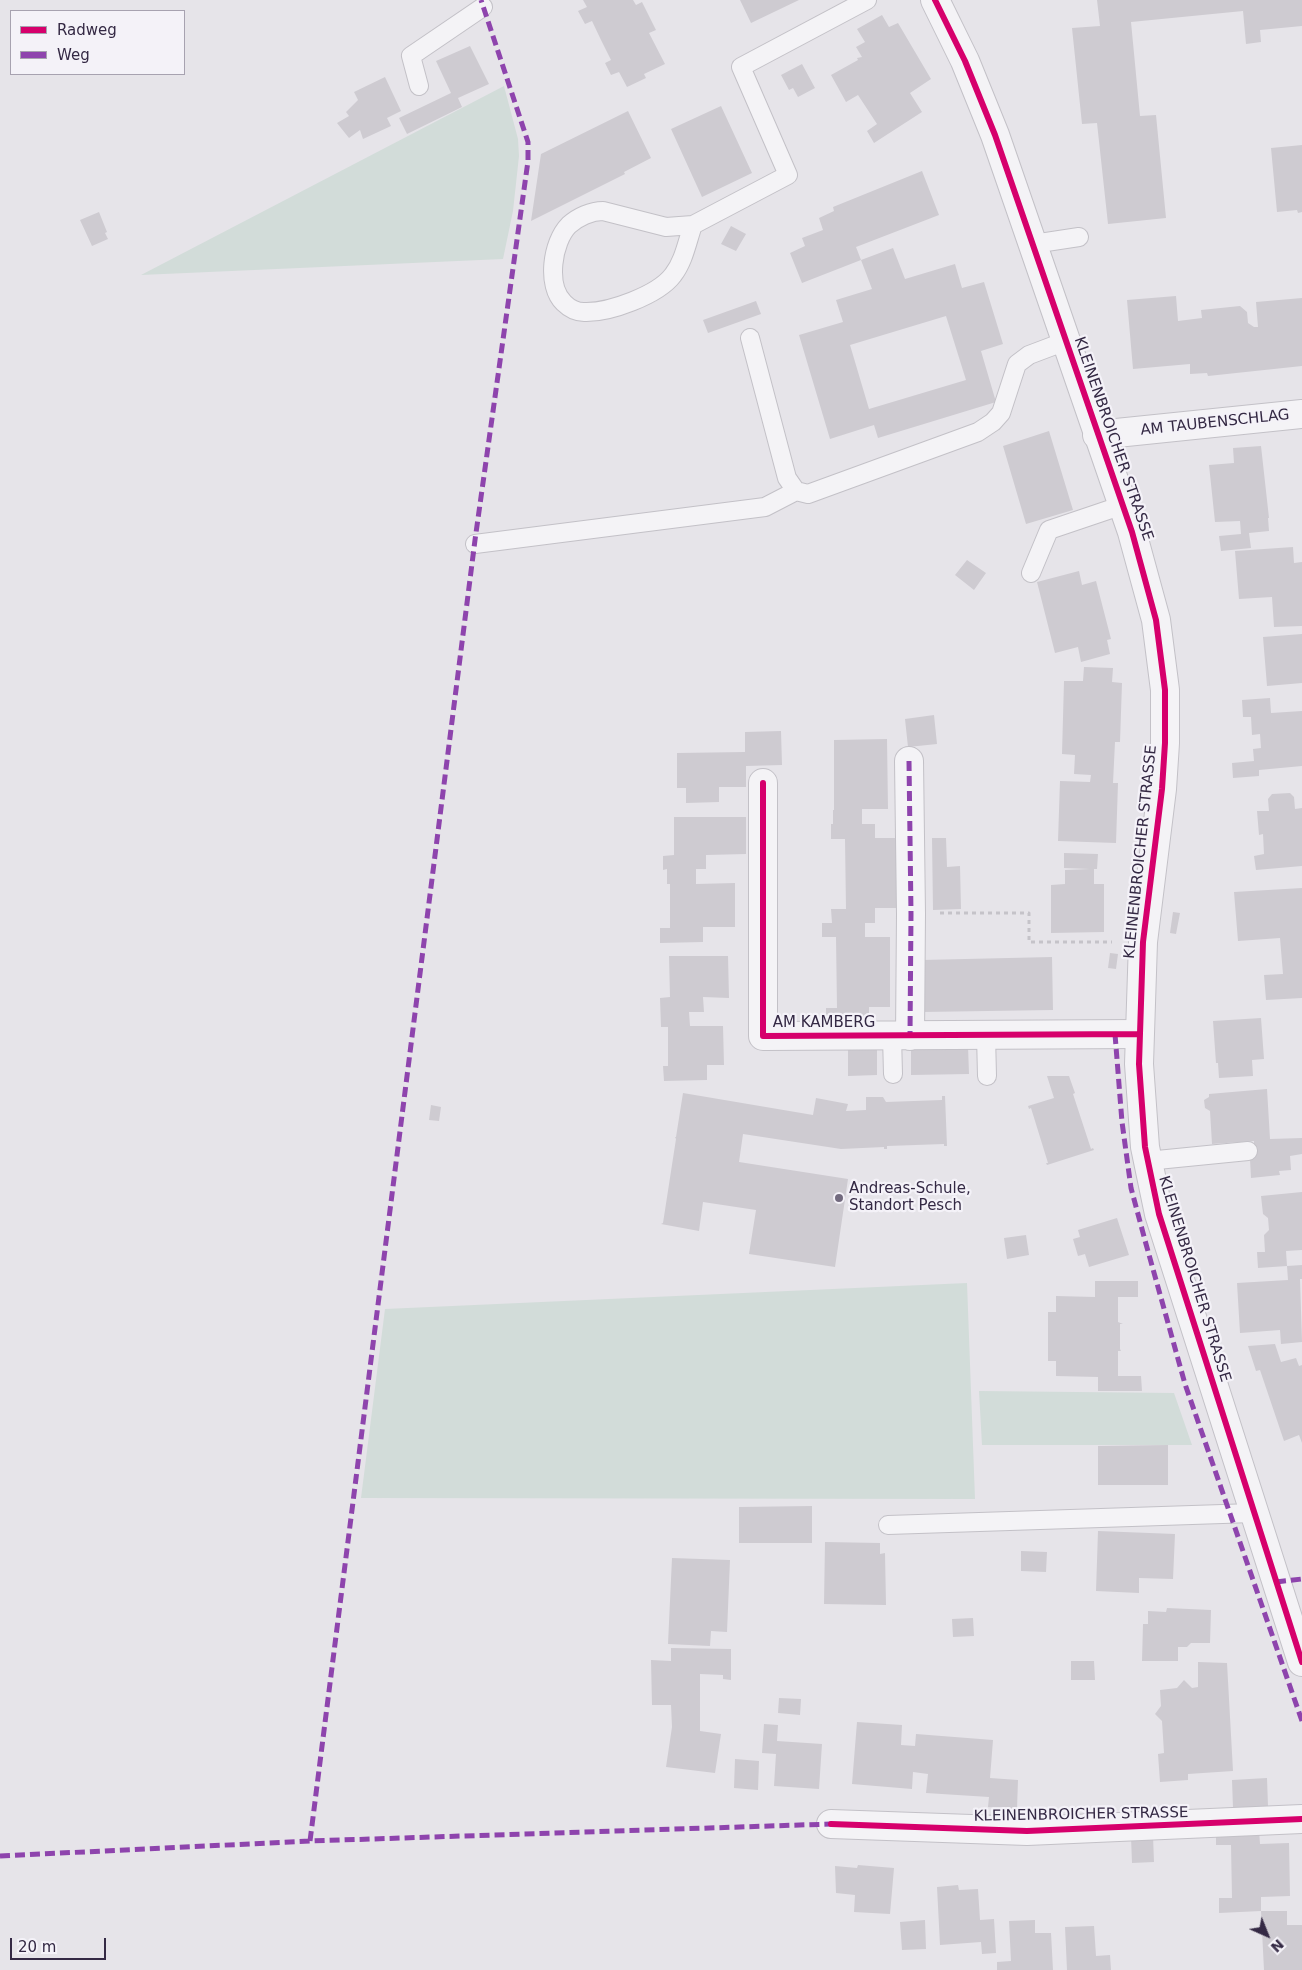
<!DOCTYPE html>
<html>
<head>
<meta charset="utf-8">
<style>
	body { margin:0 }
	#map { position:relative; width:1302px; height:1970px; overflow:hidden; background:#e6e4e9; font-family:"DejaVu Sans",sans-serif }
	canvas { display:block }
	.legend { position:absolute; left:10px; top:10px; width:175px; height:65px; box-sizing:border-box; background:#f4f2f8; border:1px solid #a7a2b0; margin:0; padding:6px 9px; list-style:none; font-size:15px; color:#342944 }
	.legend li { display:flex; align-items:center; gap:10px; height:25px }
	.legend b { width:25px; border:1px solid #a7a2b0 }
	.north { position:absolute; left:1242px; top:1910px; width:50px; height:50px; -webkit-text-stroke:4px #f4f2f8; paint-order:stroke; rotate:136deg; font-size:14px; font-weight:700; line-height:20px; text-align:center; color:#342944 }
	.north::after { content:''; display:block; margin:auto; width:18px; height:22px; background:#342944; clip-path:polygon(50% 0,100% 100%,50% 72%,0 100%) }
	.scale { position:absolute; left:10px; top:1938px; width:96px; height:22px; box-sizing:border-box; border:2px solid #342944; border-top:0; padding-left:6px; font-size:15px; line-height:18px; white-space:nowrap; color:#342944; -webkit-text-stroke:4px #f4f2f8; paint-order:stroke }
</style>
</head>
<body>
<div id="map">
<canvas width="1302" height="1970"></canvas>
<ul class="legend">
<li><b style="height:6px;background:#d6006c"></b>Radweg</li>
<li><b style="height:6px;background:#8e44ad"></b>Weg</li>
</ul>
<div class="north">N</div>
<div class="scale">20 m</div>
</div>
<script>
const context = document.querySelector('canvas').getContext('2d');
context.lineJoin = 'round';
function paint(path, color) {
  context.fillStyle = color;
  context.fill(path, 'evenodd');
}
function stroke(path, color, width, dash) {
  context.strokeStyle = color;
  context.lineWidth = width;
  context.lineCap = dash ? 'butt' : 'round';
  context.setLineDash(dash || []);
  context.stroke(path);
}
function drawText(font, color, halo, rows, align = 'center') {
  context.font = font + ' "DejaVu Sans",sans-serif';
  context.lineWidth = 4.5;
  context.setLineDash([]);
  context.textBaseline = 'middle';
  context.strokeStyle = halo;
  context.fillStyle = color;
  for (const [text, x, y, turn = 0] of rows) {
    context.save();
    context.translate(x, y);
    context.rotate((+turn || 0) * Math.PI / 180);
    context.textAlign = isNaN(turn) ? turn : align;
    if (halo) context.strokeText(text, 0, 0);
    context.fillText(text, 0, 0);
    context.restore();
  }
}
const green = new Path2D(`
	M504 86 518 139 519 156 513 211 503 259 141 275Z
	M967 1283 975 1499 361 1498 385 1309Z
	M979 1391 1174 1393 1192 1445H982Z`);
const building = new Path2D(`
	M583 0H633L636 5 642 2 656 30 649 33 665 64 644 74 646 78 627 87 619 72 611 75 605 63 611 60 601 40 592 21 585 24 578 11 587 7Z
	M740 0H799L751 23Z
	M1097 0H1302V26L1260 30 1261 42 1246 44 1243 11 1131 22 1140 116 1156 115 1166 218 1108 224 1097 123 1082 124 1072 28 1100 26Z
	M882 15 889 27 898 23 931 79 910 93 922 112 874 143 867 131 877 124 858 95 846 102 831 75 858 60 857 58 862 57 856 47 865 42 857 29Z
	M470 46 489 84 458 98 462 107 407 134 399 118 451 93 436 61Z
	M802 64 815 88 798 97 793 88 789 90 781 75Z
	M385 77 401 111 387 118 391 126 363 139 360 130 349 138 337 123 349 116 346 112 358 100 354 92Z
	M721 106 752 173 702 197 671 129Z
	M628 111 651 158 624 172 625 174 531 221 541 154Z
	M1302 145V212L1298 213 1297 210 1277 212 1271 148Z
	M922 171 939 215 856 247 861 260 802 283 790 253 805 246 802 238 823 230 819 218 834 211 833 207Z
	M99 212 107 232 105 233 108 239 92 246 80 220Z
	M731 226 746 234 736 251 721 244Z
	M893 248 905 279 955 264 962 288 984 282 1003 344 981 351 996 402 878 438 874 425 830 439 799 335 843 322 836 300 872 289 861 260ZM946 316 966 380 869 409 850 345Z
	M1176 296 1178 321 1202 318 1201 310 1240 306 1247 312 1248 323 1254 327H1258L1256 302 1302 298V366L1208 376 1207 373 1190 374V364L1133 369 1127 300Z
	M756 301 761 314 708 333 703 320Z
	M1049 431 1073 510 1026 524 1003 446Z
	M1261 446 1269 518H1268L1269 531 1249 533 1251 548 1221 551 1219 536 1241 534 1240 521 1215 522 1209 465 1234 463 1233 448Z
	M1293 547 1294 563 1302 562V626L1274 627 1272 597 1239 599 1235 551Z
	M967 560 986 573 974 590 955 575Z
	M1079 571 1082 585 1096 581 1111 639 1107 640 1110 654 1081 662 1078 647 1055 653 1037 582Z
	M1302 634V683L1267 686 1263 637Z
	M1084 667 1113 668 1112 682 1122 683 1120 742H1115L1113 783H1118L1116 843 1058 841 1060 781 1090 782 1091 775 1074 774 1075 755 1062 754 1064 681H1083Z
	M1270 698 1271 713 1302 711V766L1259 770V776L1233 778 1232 763 1254 761 1253 749 1261 748 1260 734 1252 735 1251 717H1243L1242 700Z
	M934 715 937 744 908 747 905 719Z
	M781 731 782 765 746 766V787H719V802L686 803V788H677V753L745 752V732Z
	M887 739 888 809H862V824H875V838H898L899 908H875V923H865V937H890V1007H869V1021L826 1022V1008H837L836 937H822V923H832L831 909H846L845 839H831V824H833V810H834V740Z
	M1290 793 1294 797 1295 809 1302 808V866L1256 870 1254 856 1264 854 1263 834 1259 835 1257 811H1269L1268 799 1272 794Z
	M674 817H746V854L706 855V869H696V884L735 883V927H703V942L660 943V928H670V884H667V869L663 870V856L674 855Z
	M932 838H946L947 867 960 866 961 909 933 910Z
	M1064 853 1098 854 1097 869H1094V884H1104V932L1051 933V885L1065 884V870L1090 869 1064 868Z
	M1302 888V998L1266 1000 1264 975 1283 974 1280 938 1238 941 1234 892Z
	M1173 912 1180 913 1176 934 1170 933Z
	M1110 953 1118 954 1116 969 1108 968Z
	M669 956H728L729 998 703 997 704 1012H689L690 1026H723L724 1065H707V1080L664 1081 663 1066H668V1027H661L660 998 670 997Z
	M1052 957 1053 1010 922 1012V960Z
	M1261 1018 1264 1059 1252 1060 1253 1076 1219 1078 1218 1063H1216L1213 1021Z
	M911 1046H968L969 1074 911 1075Z
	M848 1047H877V1075L848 1076Z
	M1047 1076H1069L1075 1093 1073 1094 1091 1149 1093 1148 1094 1150 1047 1165 1046 1163H1048L1031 1108 1029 1109 1028 1106 1054 1098Z
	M1267 1089 1270 1139 1302 1138V1154L1290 1156 1291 1170 1279 1171 1280 1175 1251 1178 1250 1159 1254 1158V1141L1212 1144 1210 1111 1205 1108 1204 1100 1209 1097V1094Z
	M683 1093 813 1115 816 1098 848 1104 846 1111 866 1110V1097H883L886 1102 942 1100V1096H945L947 1146H944V1144L887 1146V1149H884V1147L841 1149 743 1134 739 1162 848 1179 835 1267 749 1254 756 1210 703 1202 699 1231 661 1224 663 1223 676 1139 675 1137H676Z
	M431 1105 441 1107 439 1121 429 1120Z
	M1302 1192V1250L1286 1251 1287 1266 1302 1265V1279H1300L1302 1342 1281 1344 1280 1330 1240 1333 1237 1283 1288 1280 1287 1266 1258 1268 1257 1252H1265L1264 1235 1269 1230 1268 1218 1263 1214 1261 1196Z
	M1117 1218 1129 1255 1089 1267 1085 1254 1078 1256 1073 1239 1080 1237 1078 1230Z
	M1026 1235 1029 1255 1007 1259 1004 1238Z
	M1095 1281H1138V1297H1118V1322L1123 1324H1120V1349L1121 1351H1118V1376H1141L1142 1391H1098V1377L1056 1376V1361H1048V1312H1056V1296L1095 1297Z
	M1275 1344 1281 1362 1296 1358 1299 1366 1302 1365V1443L1299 1435 1284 1441 1260 1370 1256 1371 1248 1346Z
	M1168 1445V1485H1098V1446Z
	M812 1506V1543H739V1507Z
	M1098 1531 1175 1534 1173 1579 1139 1578V1593L1096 1591Z
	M825 1542 880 1543V1554L885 1553 886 1605 824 1604Z
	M1021 1551 1047 1552 1046 1572 1021 1571Z
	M672 1558 730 1560 727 1632 711 1631 710 1646 668 1644Z
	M1167 1608 1211 1610 1210 1643H1191L1187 1647H1178V1661H1142L1143 1624H1148V1611L1166 1612Z
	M973 1618 974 1636 953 1637 952 1619Z
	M671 1648 731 1649V1680L723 1679V1675L700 1674V1731L721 1734 715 1773 666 1767 672 1727 671 1705H652L651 1660 671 1661Z
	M1071 1661H1094L1095 1680H1071Z
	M1198 1662 1227 1663 1233 1771 1188 1774V1780L1160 1782 1158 1754 1164 1753 1162 1721 1155 1714 1161 1706 1160 1690 1177 1688 1184 1680 1192 1688 1198 1687Z
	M779 1698 801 1699 800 1715 778 1713Z
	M857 1722 902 1725 901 1745 915 1746 916 1734 993 1740 990 1778 1018 1780 1017 1809 988 1807 989 1797 926 1793 928 1774 913 1772 912 1789 852 1784Z
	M764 1724 778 1725 777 1741 822 1744 819 1789 774 1786 776 1754 762 1753Z
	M735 1759 759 1761 758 1790 734 1788Z
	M1267 1778 1268 1806 1233 1808 1232 1780Z
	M1259 1830 1260 1844 1289 1843 1290 1896 1261 1897V1911L1219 1913V1898H1232L1231 1845H1216V1831Z
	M1153 1836 1154 1862 1132 1863 1131 1837Z
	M858 1865 894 1868 890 1914 854 1912 855 1895 836 1893 835 1866 857 1868Z
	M958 1885 959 1890 978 1889 980 1920 994 1919 996 1953 982 1954 981 1942 940 1945 937 1887Z
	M1261 1911H1287V1925H1302V1970H1264Z
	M925 1920 926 1949 902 1950 900 1922Z
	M1035 1920V1933H1051L1053 1970H997V1962L1011 1961 1009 1921Z
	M1094 1926 1096 1956 1110 1955 1111 1970H1067L1065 1927Z`);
const path = new Path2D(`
	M940 913H1029V942H1112`);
const service = new Path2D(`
	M419 86 411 56 483 7
	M693 225C687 242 684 261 673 275 658 295 609 313 584 312 576 312 569 308 564 303 546 286 552 242 569 225 578 217 591 211 603 211L666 227 693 225 788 175 741 67 867 0
	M1033 244 1079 237
	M750 338 787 478 796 491 808 494 978 432 993 422 1001 413 1017 364 1029 355 1066 341
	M475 544 765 507 796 491
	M1031 573 1049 530 1123 505
	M986 1035 987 1076
	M892 1036 893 1074
	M1147 1161 1248 1151
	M888 1525 1253 1513`);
const minor = new Path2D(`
	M1097 435 1302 414
	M909 761 911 914 910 1036
	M763 783V1036L1139 1034
	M831 1824 1027 1831 1302 1819`);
const tertiary = new Path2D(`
	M935 0 965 61 995 135 1132 532 1156 620 1165 690V743L1162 789 1143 942 1139 1064 1145 1147 1159 1214 1302 1662`);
const quiet = new Path2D(`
	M909 761 911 914 910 1036
	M1115 1034 1122 1122 1131 1188 1146 1244 1185 1384 1302 1721
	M1276 1582 1302 1579
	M310 1841 475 540 528 161V142L481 0
	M0 1856 310 1841 831 1824`);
const cycleway = new Path2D(`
	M935 0 965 61 995 135 1132 532 1156 620 1165 690V743L1162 789 1143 942 1139 1064 1145 1147 1159 1214 1302 1662
	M763 783V1036L1139 1034
	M831 1824 1027 1831 1302 1819`);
const markers = [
	[839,1198,5,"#726a7e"]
];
const streetNames = [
	["AM TAUBENSCHLAG",1215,423,-6],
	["KLEINENBROICHER STRASSE",1113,439,71],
	["KLEINENBROICHER STRASSE",1141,852,-84],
	["AM KAMBERG",824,1023],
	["KLEINENBROICHER STRASSE",1194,1279,73],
	["KLEINENBROICHER STRASSE",1081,1815,-1]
];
const poiNames = [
	["Andreas-Schule,",849,1189],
	["Standort Pesch",849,1206]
];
paint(green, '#d2dcd9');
paint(building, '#cecbd1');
stroke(service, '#c3c1c7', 20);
stroke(minor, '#c3c1c7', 30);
stroke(tertiary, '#c3c1c7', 30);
stroke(path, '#c5c3c9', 3, [4, 4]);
stroke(service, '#f4f3f6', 18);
stroke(minor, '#f4f3f6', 28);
stroke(tertiary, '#f4f3f6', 28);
stroke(quiet, '#8e44ad', 5, [10, 5]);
stroke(cycleway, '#d6006c', 6);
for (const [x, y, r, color] of markers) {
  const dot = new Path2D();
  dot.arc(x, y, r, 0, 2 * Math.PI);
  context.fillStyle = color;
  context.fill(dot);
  stroke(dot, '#f4f2f8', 2);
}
drawText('15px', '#342944', '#f4f2f8', streetNames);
drawText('15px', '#342944', '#f4f2f8', poiNames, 'left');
</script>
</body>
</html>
